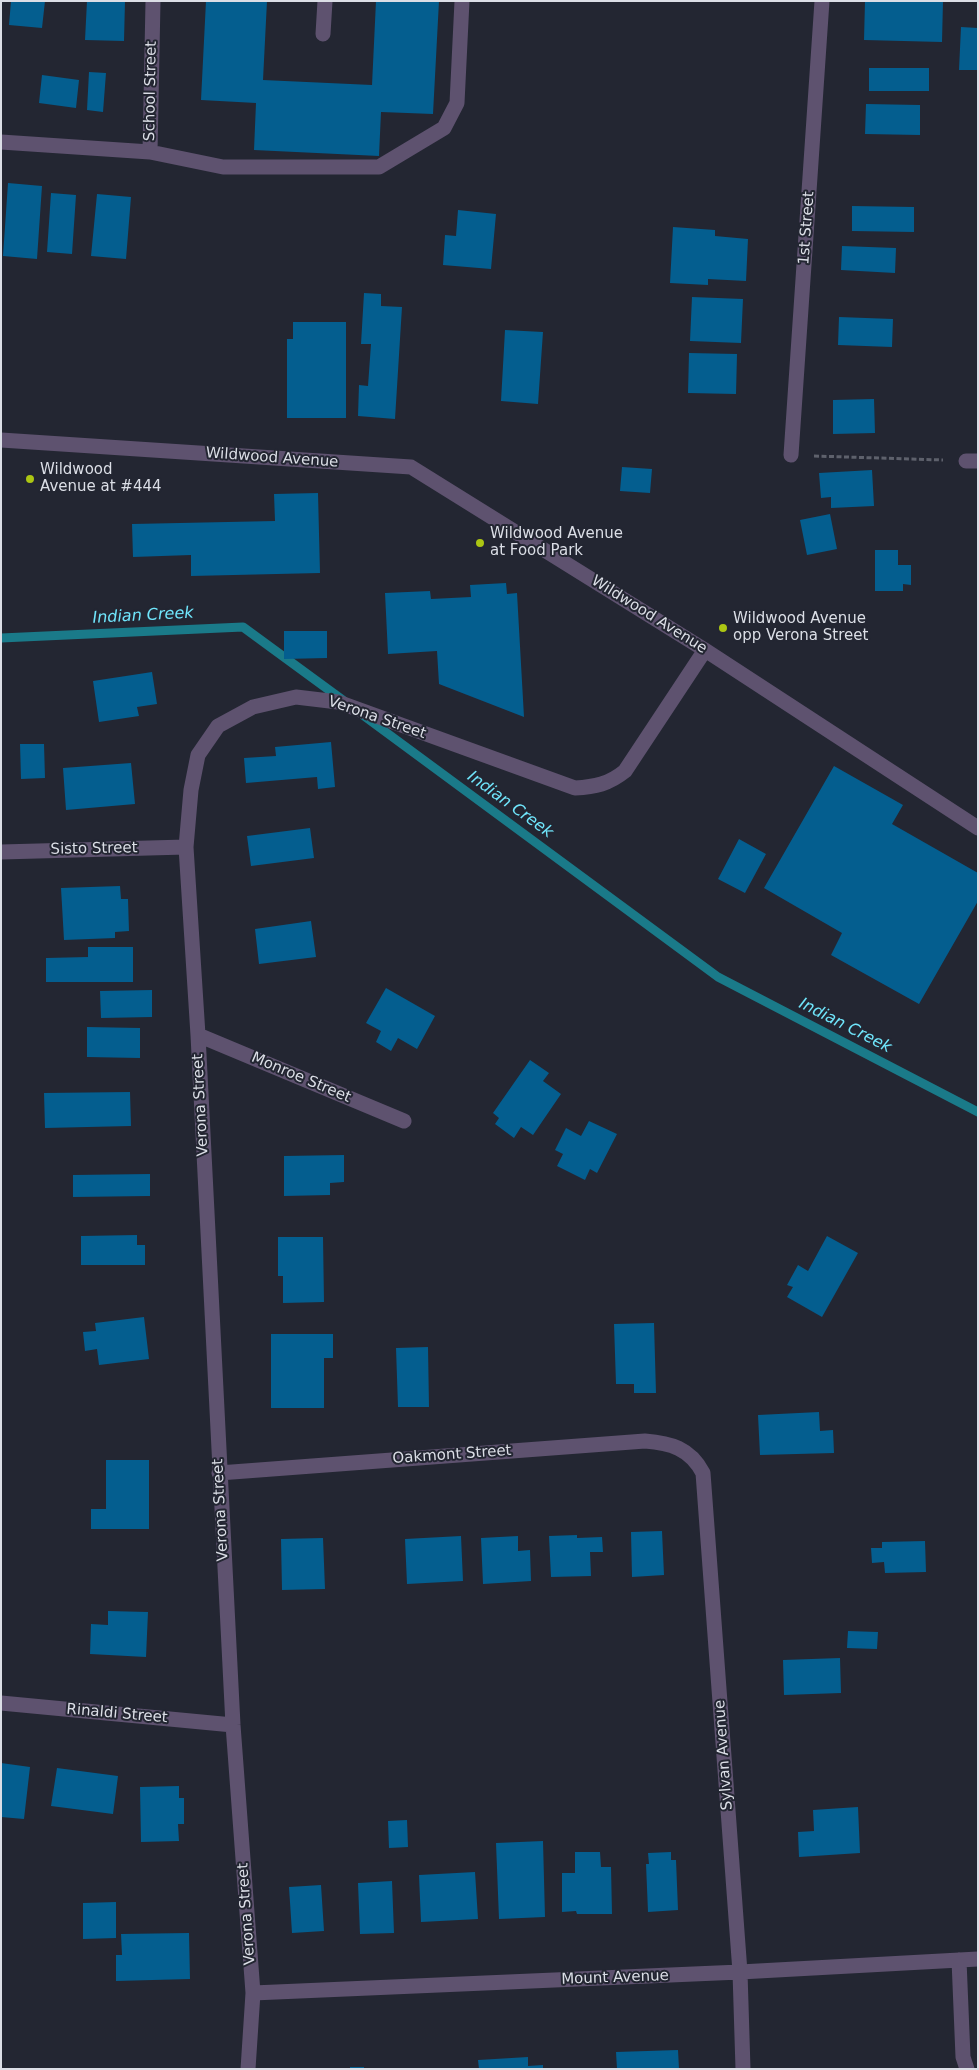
<!DOCTYPE html>
<html>
<head>
<meta charset="utf-8">
<style>
	body { margin:0 }
	#map { position:relative; width:979px; height:2070px; overflow:hidden; background:#232632; font-family:"DejaVu Sans",sans-serif }
	canvas { display:block }
	.frame { position:absolute; inset:0; border:2px solid #dbdee6; pointer-events:none }
</style>
</head>
<body>
<div id="map">
<canvas width="979" height="2070"></canvas>
<div class="frame"></div>
</div>
<script>
const context = document.querySelector('canvas').getContext('2d');
context.lineJoin = 'round';
function stroke(path, color, width, dash) {
  context.strokeStyle = color;
  context.lineWidth = width;
  context.lineCap = dash ? 'butt' : 'round';
  context.setLineDash(dash || []);
  context.stroke(path);
}
function paint(path, color) {
  context.fillStyle = color;
  context.fill(path, 'evenodd');
}
function drawText(font, color, halo, rows, align = 'center') {
  context.font = font + ' "DejaVu Sans",sans-serif';
  context.lineWidth = 4;
  context.setLineDash([]);
  context.textBaseline = 'middle';
  context.strokeStyle = halo;
  context.fillStyle = color;
  for (const [text, x, y, turn = 0] of rows) {
    context.save();
    context.translate(x, y);
    context.rotate((+turn || 0) * Math.PI / 180);
    context.textAlign = isNaN(turn) ? turn : align;
    if (halo) context.strokeText(text, 0, 0);
    context.fillText(text, 0, 0);
    context.restore();
  }
}
const stream = new Path2D(`
	M1 638 243 627 344 701
	M364 716 718 977 978 1112`);
const building = new Path2D(`
	M11 1H45L42 28 9 25Z
	M87 1H125L124 41 85 40Z
	M206 1H267L263 80 372 85 376 1H439L433 114 381 112 379 156 254 150 256 103 201 100Z
	M865 1H943L942 42 864 40Z
	M961 27 978 28V70H959Z
	M869 68H929V91H869Z
	M89 72 106 73 103 112 87 110Z
	M42 75 79 80 76 108 39 103Z
	M866 104 920 105V135L865 134Z
	M8 183 42 186 37 259 3 256Z
	M51 193 76 195 72 254 47 252Z
	M97 194 131 197 126 259 91 256Z
	M852 206 914 207V232L852 231Z
	M458 210 496 214 491 269 443 265 445 235 456 236Z
	M673 227 715 230V236L748 239 746 281 708 279V285L670 283Z
	M842 246 896 248 895 273 841 270Z
	M364 293 381 294V306L402 307 395 419 358 416 359 385 368 386 371 344H361Z
	M692 297 743 299 741 343 690 341Z
	M839 317 893 319 892 347 838 345Z
	M293 322H346V418H287V339H293Z
	M505 330 543 332 538 404 501 401Z
	M689 353 737 354 736 394 688 393Z
	M874 399 875 433 833 434V400Z
	M622 467 652 469 650 493 620 491Z
	M872 470 874 506 831 508V497L821 498 819 473Z
	M318 493 320 573 191 576V555L133 557 132 524 275 521 274 494Z
	M830 514 837 549 807 555 800 520Z
	M875 550H898V565H911V585L903 584V591H875Z
	M506 583 507 594 517 593 524 717 439 684 437 651 388 654 385 593 430 591 431 599 471 597 470 585Z
	M284 631H327V658L284 659Z
	M152 672 157 704 137 707 139 716 99 722 93 681Z
	M331 742 335 787 318 789 317 777 246 783 244 758 276 756 275 747Z
	M20 744H44L45 778 21 779Z
	M131 763 135 804 66 810 63 768Z
	M834 766 903 805 892 824 978 873V901L919 1004 831 955 842 933 764 888Z
	M310 828 314 858 251 866 247 836Z
	M739 839 766 854 745 893 718 879Z
	M120 886 121 899H128L129 931 115 932V938L64 940 61 888Z
	M311 921 316 957 259 964 255 929Z
	M88 947H133V982H46V958L88 957Z
	M386 988 435 1016 417 1049 398 1038 391 1051 376 1042 381 1031 366 1023Z
	M152 990V1017L101 1018 100 991Z
	M87 1027 140 1028V1058L87 1057Z
	M530 1060 549 1073 543 1081 561 1094 533 1135 521 1127 514 1138 495 1124 499 1118 493 1113Z
	M130 1092 131 1126 45 1128 44 1093Z
	M589 1121 617 1134 597 1173 590 1169 585 1180 557 1166 563 1154 555 1150 566 1128 581 1136Z
	M344 1155V1182L330 1183V1195L284 1196V1156Z
	M150 1174V1196L73 1197V1175Z
	M137 1235V1245H145V1265H81V1236Z
	M827 1236 858 1253 822 1317 787 1297 793 1287 787 1285 798 1265 808 1271Z
	M278 1237H323L324 1302 283 1303V1276H278Z
	M144 1317 149 1359 99 1365 97 1349 85 1351 83 1332 96 1331 95 1323Z
	M654 1323 656 1393H634V1384H616L614 1324Z
	M271 1334H333V1358H324V1408H271Z
	M428 1347 429 1407H398L396 1348Z
	M819 1412 820 1431 833 1430 834 1453 760 1455 758 1415Z
	M106 1460H149V1529H91V1509H106Z
	M662 1531 664 1575 632 1577 631 1532Z
	M577 1535V1538L602 1537 603 1552H590L591 1576 551 1577 549 1536Z
	M461 1536 463 1581 407 1584 405 1539Z
	M518 1536V1551L530 1550 531 1581 483 1584 481 1538Z
	M323 1538 325 1589 282 1590 281 1539Z
	M925 1541 926 1572 885 1573 884 1562 872 1563 871 1548H882V1542Z
	M108 1611 148 1612 146 1657 90 1654 91 1624 108 1625Z
	M848 1631 878 1632 877 1649 847 1648Z
	M840 1658 841 1693 784 1695 783 1660Z
	M1 1763 30 1767 24 1819 1 1817Z
	M57 1768 118 1776 113 1814 51 1806Z
	M179 1786V1798H184V1824H178L179 1841 141 1842 140 1787Z
	M858 1807 860 1853 799 1857 798 1832 814 1831 813 1810Z
	M407 1820 408 1847 389 1848 388 1821Z
	M543 1841 545 1917 499 1919 496 1843Z
	M575 1852H600L601 1867H611L612 1914H577L576 1911 562 1912V1873H575Z
	M671 1852V1860H676L678 1910 648 1912 646 1864H649L648 1853Z
	M475 1872 478 1919 421 1922 419 1875Z
	M392 1881 394 1933 360 1934 358 1883Z
	M321 1885 324 1931 292 1933 289 1887Z
	M116 1902V1938L83 1939V1903Z
	M189 1933 190 1979 116 1981V1955H122L121 1934Z
	M678 2050 679 2069H617L616 2052Z
	M528 2057V2066L543 2065V2069H479L478 2060Z
	M350 2067H364V2069H350Z`);
const path = new Path2D(`
	M814 456 943 460`);
const minor = new Path2D(`
	M323 34 325 1
	M1 142 150 152 153 1
	M150 152 223 167H379L444 128 457 103 462 1
	M1 440 411 467 705 650 978 828
	M791 455 822 1
	M966 461H978
	M1 852 186 847
	M198 1035 404 1121
	M219 1473 645 1441C670 1443 690 1448 703 1473L740 1972 743 2069
	M1 1703 233 1725
	M959 1960 963 2057 967 2069
	M253 1993 740 1972 978 1959
	M248 2069 253 1993 233 1725 198 1035 186 847 191 790 198 755 218 726 253 707 296 697 338 702 575 788C595 787 609 784 625 771L705 650`);
const markers = [
	[30,479,5,"#acc613"],
	[480,543,5,"#acc613"],
	[723,628,5,"#acc613"]
];
const streetNames = [
	["School Street",151,91,-89],
	["1st Street",807,228,-86],
	["Wildwood Avenue",272,458,4],
	["Wildwood Avenue",649,615,32],
	["Verona Street",377,718,19],
	["Sisto Street",94,849,-1],
	["Monroe Street",301,1078,23],
	["Verona Street",201,1105,-93],
	["Oakmont Street",452,1455,-4],
	["Verona Street",221,1510,-93],
	["Rinaldi Street",117,1714,5],
	["Sylvan Avenue",724,1755,-94],
	["Verona Street",247,1914,-94],
	["Mount Avenue",615,1978,-2]
];
const poiNames = [
	["Wildwood",40,470],
	["Avenue at #444",40,487],
	["Wildwood Avenue",490,534],
	["at Food Park",490,551],
	["Wildwood Avenue",733,619],
	["opp Verona Street",733,636]
];
const waterNames = [
	["Indian Creek",143,616,-3],
	["Indian Creek",510,805,36],
	["Indian Creek",845,1026,27]
];
stroke(stream, '#1a7a89', 9);
paint(building, '#045e8f');
stroke(path, '#5e616c', 3, [5, 2.5]);
stroke(minor, '#5e526f', 15);
for (const [x, y, r, color] of markers) {
  const dot = new Path2D();
  dot.arc(x, y, r, 0, 2 * Math.PI);
  context.fillStyle = color;
  context.fill(dot);
  stroke(dot, '#232632', 2);
}
drawText('15px', '#dbdee6', '#232632', streetNames);
drawText('15px', '#dbdee6', '#232632', poiNames, 'left');
drawText('italic 16px', '#70e6fc', '#232632', waterNames);
</script>
</body>
</html>
